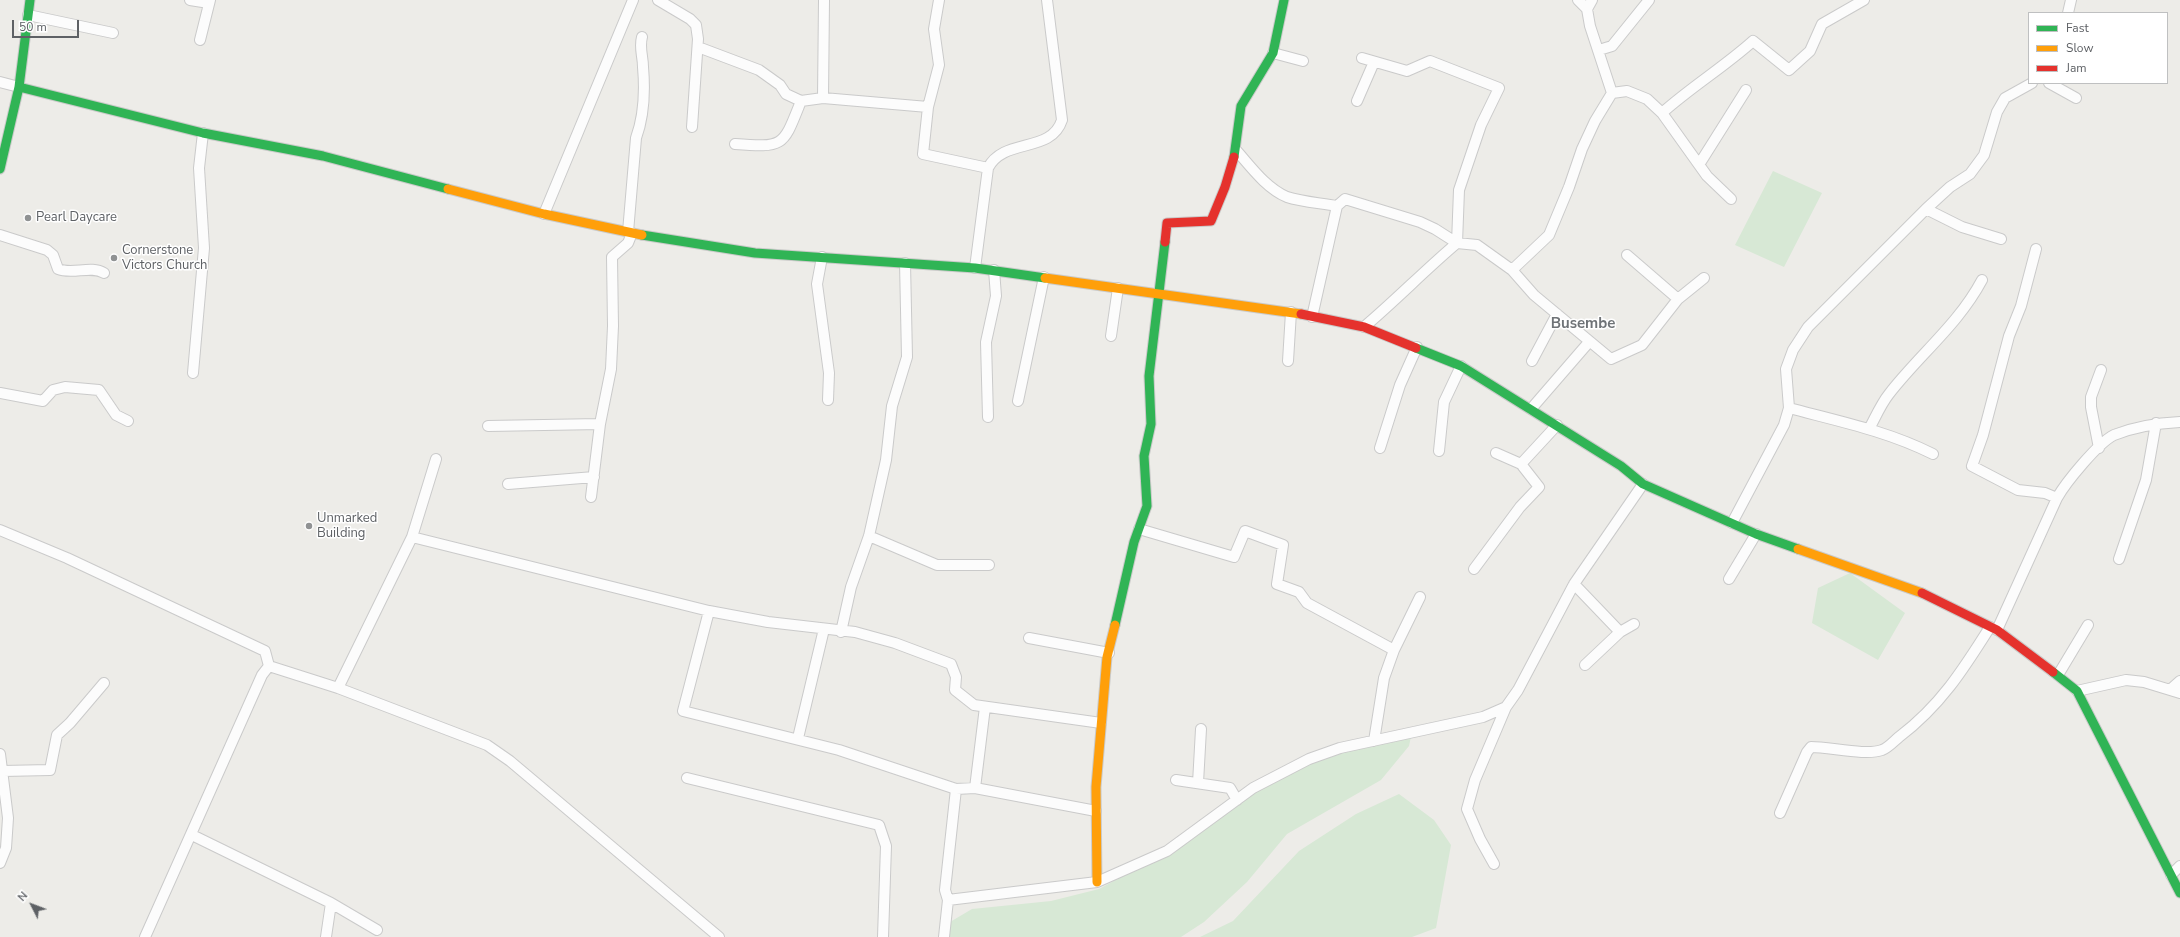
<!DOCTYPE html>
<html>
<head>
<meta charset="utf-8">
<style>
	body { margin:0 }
	#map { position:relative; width:2180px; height:937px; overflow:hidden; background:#edece8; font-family:"Nunito Sans",sans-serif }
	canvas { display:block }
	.legend { position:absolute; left:2028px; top:12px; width:140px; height:72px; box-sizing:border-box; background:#fff; border:1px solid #bfc0c1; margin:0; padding:5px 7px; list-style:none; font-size:12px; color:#5e6165 }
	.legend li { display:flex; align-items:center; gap:8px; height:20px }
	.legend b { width:20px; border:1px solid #bfc0c1 }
	.north { position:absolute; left:12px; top:885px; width:40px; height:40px; -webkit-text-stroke:3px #fff; paint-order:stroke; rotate:312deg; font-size:11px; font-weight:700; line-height:16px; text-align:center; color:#5e6165 }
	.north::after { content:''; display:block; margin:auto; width:14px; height:18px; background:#5e6165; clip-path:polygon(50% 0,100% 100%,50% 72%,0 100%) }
	.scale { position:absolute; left:12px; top:20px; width:67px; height:18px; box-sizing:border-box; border:2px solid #5e6165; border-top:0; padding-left:5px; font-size:12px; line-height:14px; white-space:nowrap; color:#5e6165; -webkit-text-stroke:3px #fff; paint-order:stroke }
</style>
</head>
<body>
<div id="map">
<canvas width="2180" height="937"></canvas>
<ul class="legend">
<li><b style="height:5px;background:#30b455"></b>Fast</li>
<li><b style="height:5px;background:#ff9f0a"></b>Slow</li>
<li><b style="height:5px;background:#e5322d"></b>Jam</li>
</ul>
<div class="north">N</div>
<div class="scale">50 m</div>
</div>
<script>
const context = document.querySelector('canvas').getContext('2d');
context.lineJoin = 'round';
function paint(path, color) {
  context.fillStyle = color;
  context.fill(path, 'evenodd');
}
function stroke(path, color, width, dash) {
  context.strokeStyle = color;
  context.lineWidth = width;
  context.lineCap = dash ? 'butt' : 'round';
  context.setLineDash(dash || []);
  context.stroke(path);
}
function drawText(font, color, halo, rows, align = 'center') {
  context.font = font + ' "Nunito Sans",sans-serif';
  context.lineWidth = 3;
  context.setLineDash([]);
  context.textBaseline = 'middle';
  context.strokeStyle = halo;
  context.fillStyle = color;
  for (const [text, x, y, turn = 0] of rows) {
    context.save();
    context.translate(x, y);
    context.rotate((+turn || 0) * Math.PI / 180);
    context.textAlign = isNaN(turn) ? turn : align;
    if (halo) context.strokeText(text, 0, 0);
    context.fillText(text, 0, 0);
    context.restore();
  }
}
const green = new Path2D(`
	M1773 171 1822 193 1784 267 1735 245Z
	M1850 573 1905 613 1878 660 1812 623 1818 588Z
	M1413 727 1409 746 1381 780 1287 834 1247 882 1204 922 1181 937H950V922L972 909 1051 901 1099 889 1171 850 1213 816 1314 756Z
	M1399 794 1434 820 1451 845 1436 928 1412 937H1200L1233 921 1299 851 1356 814Z`);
const street = new Path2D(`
	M190 0 209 3
	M658 0 690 19 696 25 698 39 692 127
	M939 0 934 29 939 65 928 107 923 154 988 168
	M1578 0 1587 9
	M1592 0 1587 9 1590 26 1612 93
	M2068 13 2071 0
	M28 15 113 33
	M200 40 210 0
	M698 47 759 70 780 85 786 94 801 101 823 98 928 107
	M1599 50 1612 46 1649 0
	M1273 53 1303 61
	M1362 58 1407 71 1430 61 1499 88 1481 125 1459 190 1457 243C1425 270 1396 300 1364 327
	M0 82 19 87
	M2049 83 2076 98
	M823 98 824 0
	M1357 101 1374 62
	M1662 113C1691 87 1724 67 1753 41L1789 70 1810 51 1822 24 1864 0
	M735 144C785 148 783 146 801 101
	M1236 150C1251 167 1266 188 1287 197 1302 202 1321 203 1337 206
	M1700 163 1746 90
	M1926 209 1962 227 2001 239
	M544 214 633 0
	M628 232 636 138C644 116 645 90 643 67 643 56 639 48 642 37
	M0 235 47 250 53 255 58 269C72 275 91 265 104 273
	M2036 249 2021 306 2009 336 1983 435 1972 466 2018 490 2045 493 2057 498
	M1627 255 1678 299
	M822 257 817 284 829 373 828 400
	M975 268 988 168C1004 137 1051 154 1062 120L1047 0
	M1512 270 1549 235 1569 187 1582 149 1595 121 1612 93 1627 91 1647 99 1662 113 1707 176 1731 199
	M1312 317 1337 206 1345 199 1420 222 1435 229 1457 243 1477 245 1512 270 1534 295 1611 359 1642 345 1678 299 1704 278
	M1111 336 1118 288
	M1288 361 1291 312
	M1532 361 1557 314
	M193 373 204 248 199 168 203 133
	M0 393 43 401 53 390 65 387 99 390 116 415 128 421
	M1018 401 1044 277
	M1789 408C1838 421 1887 431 1933 454
	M1531 409 1589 342
	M988 417 986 342 996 296 994 270
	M488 426 600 424
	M1869 429C1875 418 1881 404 1889 394 1919 355 1958 325 1982 280
	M1380 448 1400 385 1417 347
	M2099 448 2091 407V397L2101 370
	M1439 451 1444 402 1461 366
	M1521 464 1557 425
	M508 484 594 477
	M591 497 600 424 611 369 613 326 612 257 628 243 632 233
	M1732 523 1784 425 1789 408 1786 369 1793 350 1808 327 1926 209 1950 187 1970 174 1984 155 1997 112 2005 98 2032 83
	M1139 529 1234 557 1245 531 1283 545 1277 584 1299 592 1307 603 1394 650
	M0 530 67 558 265 651 269 666 262 675 145 937
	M869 536 937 565H989
	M412 537 709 611 768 622 855 632 895 643 951 664 956 677 955 690 974 705 1101 723
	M2119 559 2146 480 2156 423
	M1474 569 1520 507 1539 487 1521 464 1496 453
	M1729 579 1756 534
	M1574 584 1620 632
	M709 611 683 711 839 750 956 789 975 788 1096 811
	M1997 630 2057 498C2066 482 2098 443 2114 435 2134 427 2159 423 2180 422
	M841 632 851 587 869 536 886 460 892 406 907 357 905 263
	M1029 638 1109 653
	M1585 665 1620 632 1634 624
	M269 666 338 688 487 745 510 761 719 937
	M2058 675 2088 625
	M338 688 412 537 436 459
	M2171 689 2180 681
	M2077 691 2126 680 2144 682 2180 693
	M798 738 824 629
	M1374 741 1384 678 1394 650 1420 597
	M0 754 8 818 6 848 0 863
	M3 771 50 770 57 735 70 723 104 683
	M687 778 879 825 886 846 883 937
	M1176 780 1230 788 1237 800
	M1198 783 1201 729
	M975 788 985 707
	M1780 813 1807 752 1811 747C1830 747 1866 756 1882 750 1888 748 1894 741 1899 737 1940 706 1963 670 1990 627
	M192 835 331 903 377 930
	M1494 864 1480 839 1467 809 1475 780 1506 707
	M2171 875 2180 866
	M948 900 1097 882 1167 851 1253 788 1309 759 1340 748 1483 717 1506 707 1518 690 1574 584 1643 484
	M326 937 331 903
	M944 937 948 900 945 890 956 789`);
const fast = new Path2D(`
	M19 87 203 133 323 156 448 189
	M1234 157 1241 106 1273 53 1284 0
	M0 169 19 87 30 0
	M642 235 755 253 975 268 1045 278
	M1416 348 1461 366 1621 466 1643 484 1756 534 1798 549
	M1115 625 1134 542 1147 506 1144 456 1151 424 1149 376 1165 242
	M2053 672 2077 691 2180 893`);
const slow = new Path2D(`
	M448 189 544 214 642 235
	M1045 278 1301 314
	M1798 549 1922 593
	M1097 882 1096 787 1107 657 1115 625`);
const jam = new Path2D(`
	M1165 242 1167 223 1211 221 1225 187 1234 157
	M1301 314 1364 327 1416 348
	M1922 593 1997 630 2053 672`);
const markers = [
	[28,218,4,"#909293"],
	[114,258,4,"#909293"],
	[309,526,4,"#909293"]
];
const poiNames = [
	["Pearl Daycare",36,218],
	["Cornerstone",122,251],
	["Victors Church",122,266],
	["Unmarked",317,519],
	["Building",317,534]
];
const quarterNames = [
	["Busembe",1583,324]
];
paint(green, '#d7e8d5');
stroke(street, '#cacaca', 12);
stroke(fast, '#cacac9', 11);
stroke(slow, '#cacac9', 11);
stroke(jam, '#cacac9', 11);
stroke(street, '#fcfcfc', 10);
stroke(fast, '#30b455', 9);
stroke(slow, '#ff9f0a', 9);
stroke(jam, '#e5322d', 9);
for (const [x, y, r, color] of markers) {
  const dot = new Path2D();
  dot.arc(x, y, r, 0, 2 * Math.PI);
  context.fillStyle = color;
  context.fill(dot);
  stroke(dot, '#fff', 1.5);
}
drawText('13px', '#5e6165', '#fff', poiNames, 'left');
drawText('bold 15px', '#6f7377', '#fff', quarterNames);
</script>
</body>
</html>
